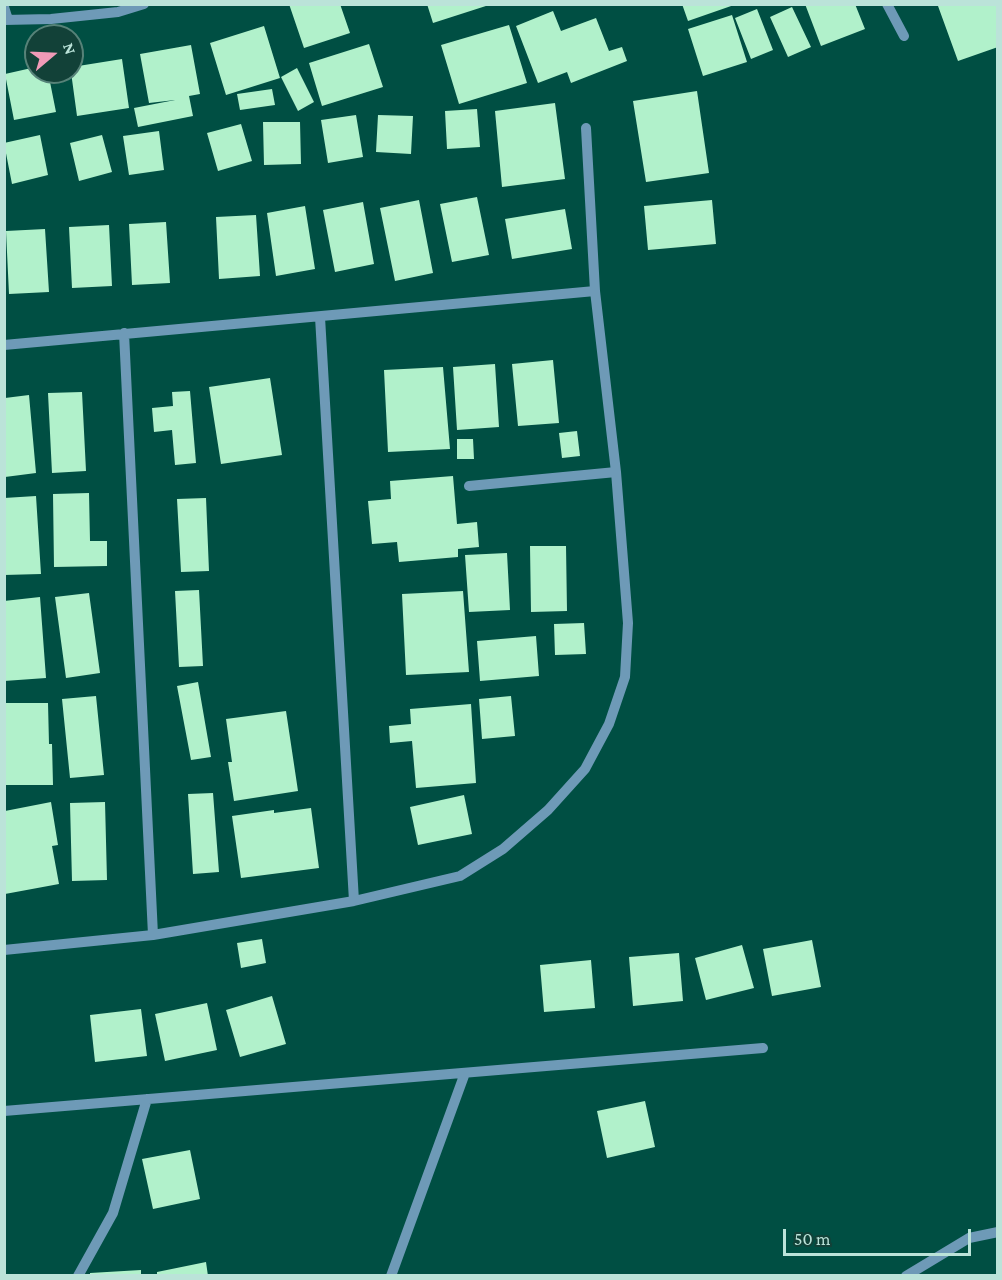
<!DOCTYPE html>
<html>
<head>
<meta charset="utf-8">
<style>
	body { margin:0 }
	#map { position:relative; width:1002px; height:1280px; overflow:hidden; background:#004f43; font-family:"Crimson Pro",serif }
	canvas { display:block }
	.frame { position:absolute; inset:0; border:6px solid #bbe3d9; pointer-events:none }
	.north { position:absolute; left:24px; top:24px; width:60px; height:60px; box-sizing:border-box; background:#124138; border:2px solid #568278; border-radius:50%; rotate:71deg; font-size:16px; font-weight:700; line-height:24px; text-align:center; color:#bbe3d9 }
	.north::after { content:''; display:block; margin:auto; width:21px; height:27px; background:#f09ab7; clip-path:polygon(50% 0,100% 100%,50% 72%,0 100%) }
	.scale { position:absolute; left:783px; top:1229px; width:188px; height:27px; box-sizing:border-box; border:3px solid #bbe3d9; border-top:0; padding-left:8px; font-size:18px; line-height:21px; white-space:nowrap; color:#bbe3d9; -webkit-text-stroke:4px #124138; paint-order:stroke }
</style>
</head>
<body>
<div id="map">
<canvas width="1002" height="1280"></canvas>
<div class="frame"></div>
<div class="north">N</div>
<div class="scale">50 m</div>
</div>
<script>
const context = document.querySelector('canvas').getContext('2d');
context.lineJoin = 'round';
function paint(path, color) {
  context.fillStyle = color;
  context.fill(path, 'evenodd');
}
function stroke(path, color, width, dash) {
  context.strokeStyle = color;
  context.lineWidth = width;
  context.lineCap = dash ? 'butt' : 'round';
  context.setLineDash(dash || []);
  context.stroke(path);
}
const building = new Path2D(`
	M289 4H340L350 33 304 48Z
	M427 4H488L489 5 433 23Z
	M682 4H734V5L688 21Z
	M805 4H855L865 29 821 46Z
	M943 4H998V47L958 61 938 6Z
	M792 7 811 47 788 57 770 17Z
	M757 9 773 50 751 59 735 18Z
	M553 11 561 31 596 18 609 51 622 47 627 61 571 83 567 72 538 83 516 26Z
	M732 15 747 62 703 76 688 29Z
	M509 25 527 83 459 104 441 45Z
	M264 26 280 78 226 95 210 43Z
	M369 44 383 87 322 106 309 63Z
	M191 45 200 94 189 96 193 116 138 127 134 108 175 100 149 103 140 54Z
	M122 59 129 108 77 116 71 72 72 67Z
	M36 67V72H48L56 112 14 120 5 74Z
	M297 68 314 102 298 111 281 77Z
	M272 89 275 105 240 110 237 94Z
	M697 91 709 173 646 182 633 101Z
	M555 103 565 179 502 187 495 111Z
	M477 109 480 147 447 149 445 111Z
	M356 115 363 157 328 163 321 120Z
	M378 115 413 116 411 154 376 152Z
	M263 122H300L301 164 264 165Z
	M241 124 252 161 218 171 207 133Z
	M159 131 164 170 129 175 123 136Z
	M40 135 48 175 12 184 4 143Z
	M102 135 112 172 79 181 70 143Z
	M477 197 489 255 452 262 440 204Z
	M419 200 433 273 395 281 380 208Z
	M712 200 716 244 648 250 644 206Z
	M363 202 374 264 335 272 323 210Z
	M305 206 315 269 276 276 267 213Z
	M565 209 572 249 512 259 505 219Z
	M256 215 260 276 219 279 216 217Z
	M166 222 170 283 132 285 129 224Z
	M109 225 112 286 72 288 69 227Z
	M45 229 49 292 9 294 6 231Z
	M553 360 559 423 518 426 512 364Z
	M495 364 499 427 457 430 453 367Z
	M443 367 450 449 388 452 384 370Z
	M270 378 282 455 221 464 209 387Z
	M190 391 196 463 175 465 172 430 154 432 152 408 173 406 172 392Z
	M82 392 86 471 52 473 48 393Z
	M29 395 36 473 5 477V398Z
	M577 431 580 456 562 458 559 433Z
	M457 439H473L474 459H457Z
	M453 476 457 524 477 522 479 547 458 549V557L399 562 397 542 372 544 368 501 391 499 390 481Z
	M89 493 90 541H107V566L54 567 53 494Z
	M36 496 41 574 4 575V498Z
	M206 498 209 571 181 572 177 499Z
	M530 546H566L567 611 531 612Z
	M507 553 510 610 469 612 465 555Z
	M199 590 203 666 179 667 175 591Z
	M463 591 469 672 406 675 402 594Z
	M89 593 100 673 66 678 55 597Z
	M40 597 46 678 4 681V601Z
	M584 623 586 654 555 655 554 624Z
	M536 636 539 676 480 681 477 641Z
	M198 682 211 757 191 760 177 686Z
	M96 696 104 775 70 778 62 699Z
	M511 696 515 736 482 739 479 699Z
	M4 703H48L49 744H52L53 785H4Z
	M471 704 476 783 416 788 412 741 390 743 389 726 411 724 410 709Z
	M286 711 298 791 234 801 228 762H232L226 719Z
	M213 793 219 872 193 874 188 794Z
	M464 795 472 834 418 845 410 807Z
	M51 802 58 845 52 846 59 884 5 894V811Z
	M105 802 107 880 72 881 70 803Z
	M311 808 319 868 241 878 232 816 274 810V813Z
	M262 939 266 963 241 968 237 943Z
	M812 940 821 987 772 996 763 949Z
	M742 945 754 988 706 1000 695 958Z
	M679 953 683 1001 633 1006 629 957Z
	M591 960 595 1008 544 1012 540 965Z
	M272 996 286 1044 240 1057 226 1010Z
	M207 1003 217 1050 165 1061 155 1014Z
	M141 1009 147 1056 95 1062 90 1015Z
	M645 1101 655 1147 607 1158 597 1111Z
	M190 1150 200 1199 153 1209 142 1159Z
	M206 1262 208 1276H157V1272Z
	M141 1270V1276H90V1273Z`);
const minor = new Path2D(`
	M887 4 904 36
	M4 7 8 20
	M4 20 51 19 118 12 144 4
	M320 317 354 901
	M124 333 153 935
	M4 345 595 291 586 128
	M469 486 616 472
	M4 950 153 935 354 901 460 876 503 849 548 810 585 769 609 724 625 677 628 623 616 472 595 291
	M4 1111 763 1048
	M78 1276 113 1213 147 1099
	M391 1276 465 1073
	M906 1276 969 1238 998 1232`);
paint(building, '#b1f1cb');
stroke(minor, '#6e9ab7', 10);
</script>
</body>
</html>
